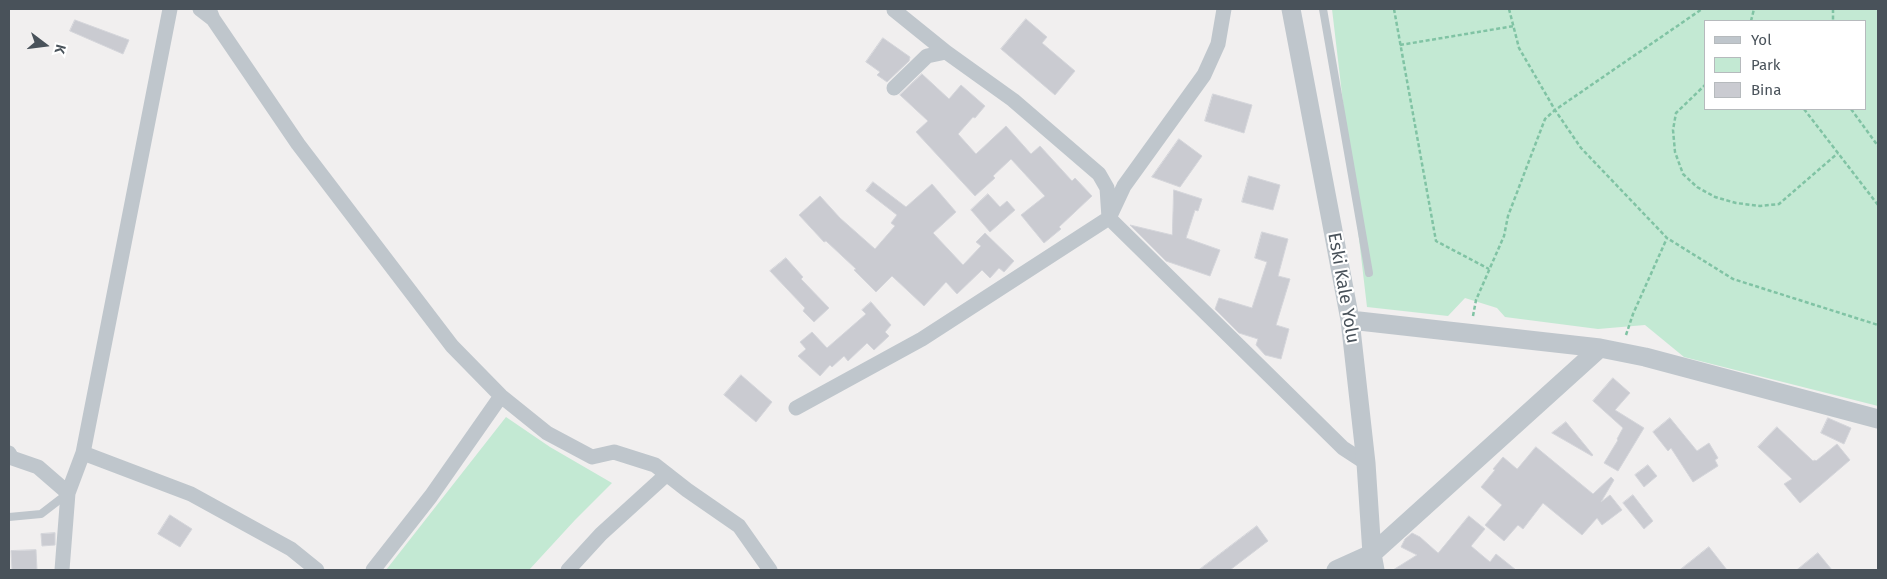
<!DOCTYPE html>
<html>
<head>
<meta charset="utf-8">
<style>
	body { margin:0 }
	#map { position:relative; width:1887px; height:579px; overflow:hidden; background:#f1efef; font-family:"Fira Sans",sans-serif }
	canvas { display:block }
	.frame { position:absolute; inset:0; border:10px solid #49525a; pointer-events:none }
	.legend { position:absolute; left:1704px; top:20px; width:162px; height:90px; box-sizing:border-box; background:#fff; border:1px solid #b6babd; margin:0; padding:6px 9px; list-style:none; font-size:15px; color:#49525a }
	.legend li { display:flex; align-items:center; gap:10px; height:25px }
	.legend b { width:25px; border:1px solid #b6babd }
	.north { position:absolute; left:20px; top:20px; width:50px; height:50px; -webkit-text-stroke:4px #fff; paint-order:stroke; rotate:105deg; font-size:14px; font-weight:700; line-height:20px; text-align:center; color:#49525a }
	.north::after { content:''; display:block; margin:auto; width:18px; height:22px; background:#49525a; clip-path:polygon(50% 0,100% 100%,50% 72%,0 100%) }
</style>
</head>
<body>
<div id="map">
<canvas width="1887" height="579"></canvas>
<div class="frame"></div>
<ul class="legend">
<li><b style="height:6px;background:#bfc6cc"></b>Yol</li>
<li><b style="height:14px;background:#c3e9d3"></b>Park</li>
<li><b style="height:14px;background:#cacbd1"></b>Bina</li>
</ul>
<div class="north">K</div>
</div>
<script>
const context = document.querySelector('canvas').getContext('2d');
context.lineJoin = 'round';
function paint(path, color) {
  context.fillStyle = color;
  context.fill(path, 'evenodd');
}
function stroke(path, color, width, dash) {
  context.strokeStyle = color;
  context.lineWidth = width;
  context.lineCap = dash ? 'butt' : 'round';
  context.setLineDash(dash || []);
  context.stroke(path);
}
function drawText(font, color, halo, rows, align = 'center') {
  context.font = font + ' "Fira Sans",sans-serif';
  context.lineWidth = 4.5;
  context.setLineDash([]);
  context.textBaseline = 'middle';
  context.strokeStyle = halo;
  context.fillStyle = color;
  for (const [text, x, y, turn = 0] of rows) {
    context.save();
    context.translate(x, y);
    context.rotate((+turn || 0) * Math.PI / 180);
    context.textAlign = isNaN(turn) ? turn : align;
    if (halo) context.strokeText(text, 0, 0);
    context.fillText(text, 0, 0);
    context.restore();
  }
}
const green = new Path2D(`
	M1332 9H1878V406L1684 357 1645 325 1598 329 1505 317 1497 308 1465 298 1448 316 1367 307ZM1706 21H1866V109H1706Z
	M506 417 550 447 612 483 575 520 529 570H386Z`);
const building = new Path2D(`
	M1026 19 1047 37 1042 43 1075 71 1055 95 1001 49Z
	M75 20 129 40 123 54 70 31Z
	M883 38 910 57 909 61 887 82 877 75 880 72 866 62Z
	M922 74 949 99 961 85 985 106 975 118 973 117 958 134 976 154 1006 126 1031 154 1040 146 1072 181 1075 178 1092 196 1059 227 1061 229 1044 243 1021 215 1045 196 1011 159 993 176 995 178 975 196 916 132 928 121 900 95Z
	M1213 94 1252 105 1244 133 1205 121Z
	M1179 139 1202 156 1180 187 1152 177Z
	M1249 176 1280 185 1273 210 1242 202Z
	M873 182 906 207 932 184 956 212 933 233 963 265 981 246 976 242 985 233 1014 261 1004 272 999 268 990 278 982 270 957 294 946 282 924 306 892 276 876 292 854 270 856 269 826 241 824 242 799 215 820 196 840 218 875 249 895 226 891 223 897 215 866 191Z
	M1174 190 1202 199 1198 211 1195 210 1186 238 1220 250 1210 276 1166 261 1130 225 1172 235Z
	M988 194 1000 207 1007 201 1015 210 990 232 971 210Z
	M1262 232 1288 239 1278 276 1290 279 1276 325 1289 329 1281 359 1265 355 1256 345 1258 339 1239 333 1215 309 1219 298 1252 308 1267 262 1255 258Z
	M786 258 803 277 801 279 829 308 814 322 803 311 805 308 770 271Z
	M871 302 891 325 885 332 889 336 874 350 867 343 848 361 844 356 832 367 830 365 820 376 798 356 806 349 800 342 812 332 827 348 866 314 862 310Z
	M741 375 772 402 756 422 724 395Z
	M1613 378 1630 393 1615 410 1644 428 1618 471 1604 463 1618 440 1617 439 1623 428 1593 401Z
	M1670 418 1697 451 1709 443 1718 458 1715 460 1718 466 1693 482 1671 448 1668 451 1653 432Z
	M1828 418 1851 428 1844 444 1821 433Z
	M1566 422 1593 455 1592 456 1552 433Z
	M1777 427 1813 461 1815 460 1816 461 1837 444 1850 460 1800 503 1784 484 1792 479 1758 447Z
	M1536 447 1593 494 1611 477 1614 480 1601 502 1610 495 1622 510 1602 525 1597 518 1582 535 1543 503 1523 529 1518 525 1504 541 1485 525 1502 505 1481 487 1495 470 1493 469 1503 457 1517 469Z
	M1648 465 1657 476 1644 487 1635 475Z
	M1633 495 1653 521 1644 529 1623 503Z
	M170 515 192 529 180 547 158 534Z
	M1469 516 1485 529 1471 546 1490 562 1496 554 1516 570H1393L1417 555 1401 547 1405 539 1412 533 1420 537 1438 553Z
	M1257 526 1268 541 1230 570H1199Z
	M55 533V545L42 546 41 534Z
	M1709 547 1727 570H1680Z
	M36 550 37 570H12L11 551Z
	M1818 553 1832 570H1797Z`);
const path = new Path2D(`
	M1394 9 1436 241 1489 269
	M1509 9 1519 48 1555 110 1581 148 1667 238 1733 279 1878 325
	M1833 9V21
	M1751 21 1754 9
	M1400 45 1514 26
	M1706 84 1676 113 1673 130 1675 152 1683 174 1697 187 1715 197 1736 203 1760 206 1779 204 1838 153
	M1804 109 1878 205
	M1851 109 1878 146
	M1473 316 1476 300 1504 236 1508 216 1545 119 1555 110 1702 9
	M1626 335 1633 314 1667 238`);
const service = new Path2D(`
	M1323 9 1369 273
	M9 517 41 514 67 494`);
const minor = new Path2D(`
	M200 9 213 19 209 9
	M895 9 894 10 946 52
	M213 19 298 144 452 346 501 396 547 433 592 457 614 452 655 465 687 490 739 526 770 570
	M894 88 927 56 946 52 1013 100 1099 174 1107 188 1109 218 1343 448 1366 463
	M796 408 922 339 1109 218 1124 186 1204 75 1218 44 1224 9
	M9 453 12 458 38 467 68 493
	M83 453 191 494 291 549 317 570
	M62 570 68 493 83 453 170 9
	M373 570 431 496 501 396
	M568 570 601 534 667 474`);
const tertiary = new Path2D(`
	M1291 9 1350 320 1366 463 1372 554 1375 570
	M1350 320 1600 348 1645 357 1878 419
	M1336 570 1367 556
	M1357 570 1372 554 1600 348`);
const streetNames = [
	["Eski Kale Yolu",1343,288,80]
];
paint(green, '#c3e9d3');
paint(building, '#cacbd1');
stroke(building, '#d4d5da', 1);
stroke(path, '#80c3a4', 2.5, [4, 2.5]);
stroke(service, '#bfc6cc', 8);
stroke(minor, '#bfc6cc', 15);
stroke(tertiary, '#bfc6cc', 19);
drawText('18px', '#49525a', '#fff', streetNames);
</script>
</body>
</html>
